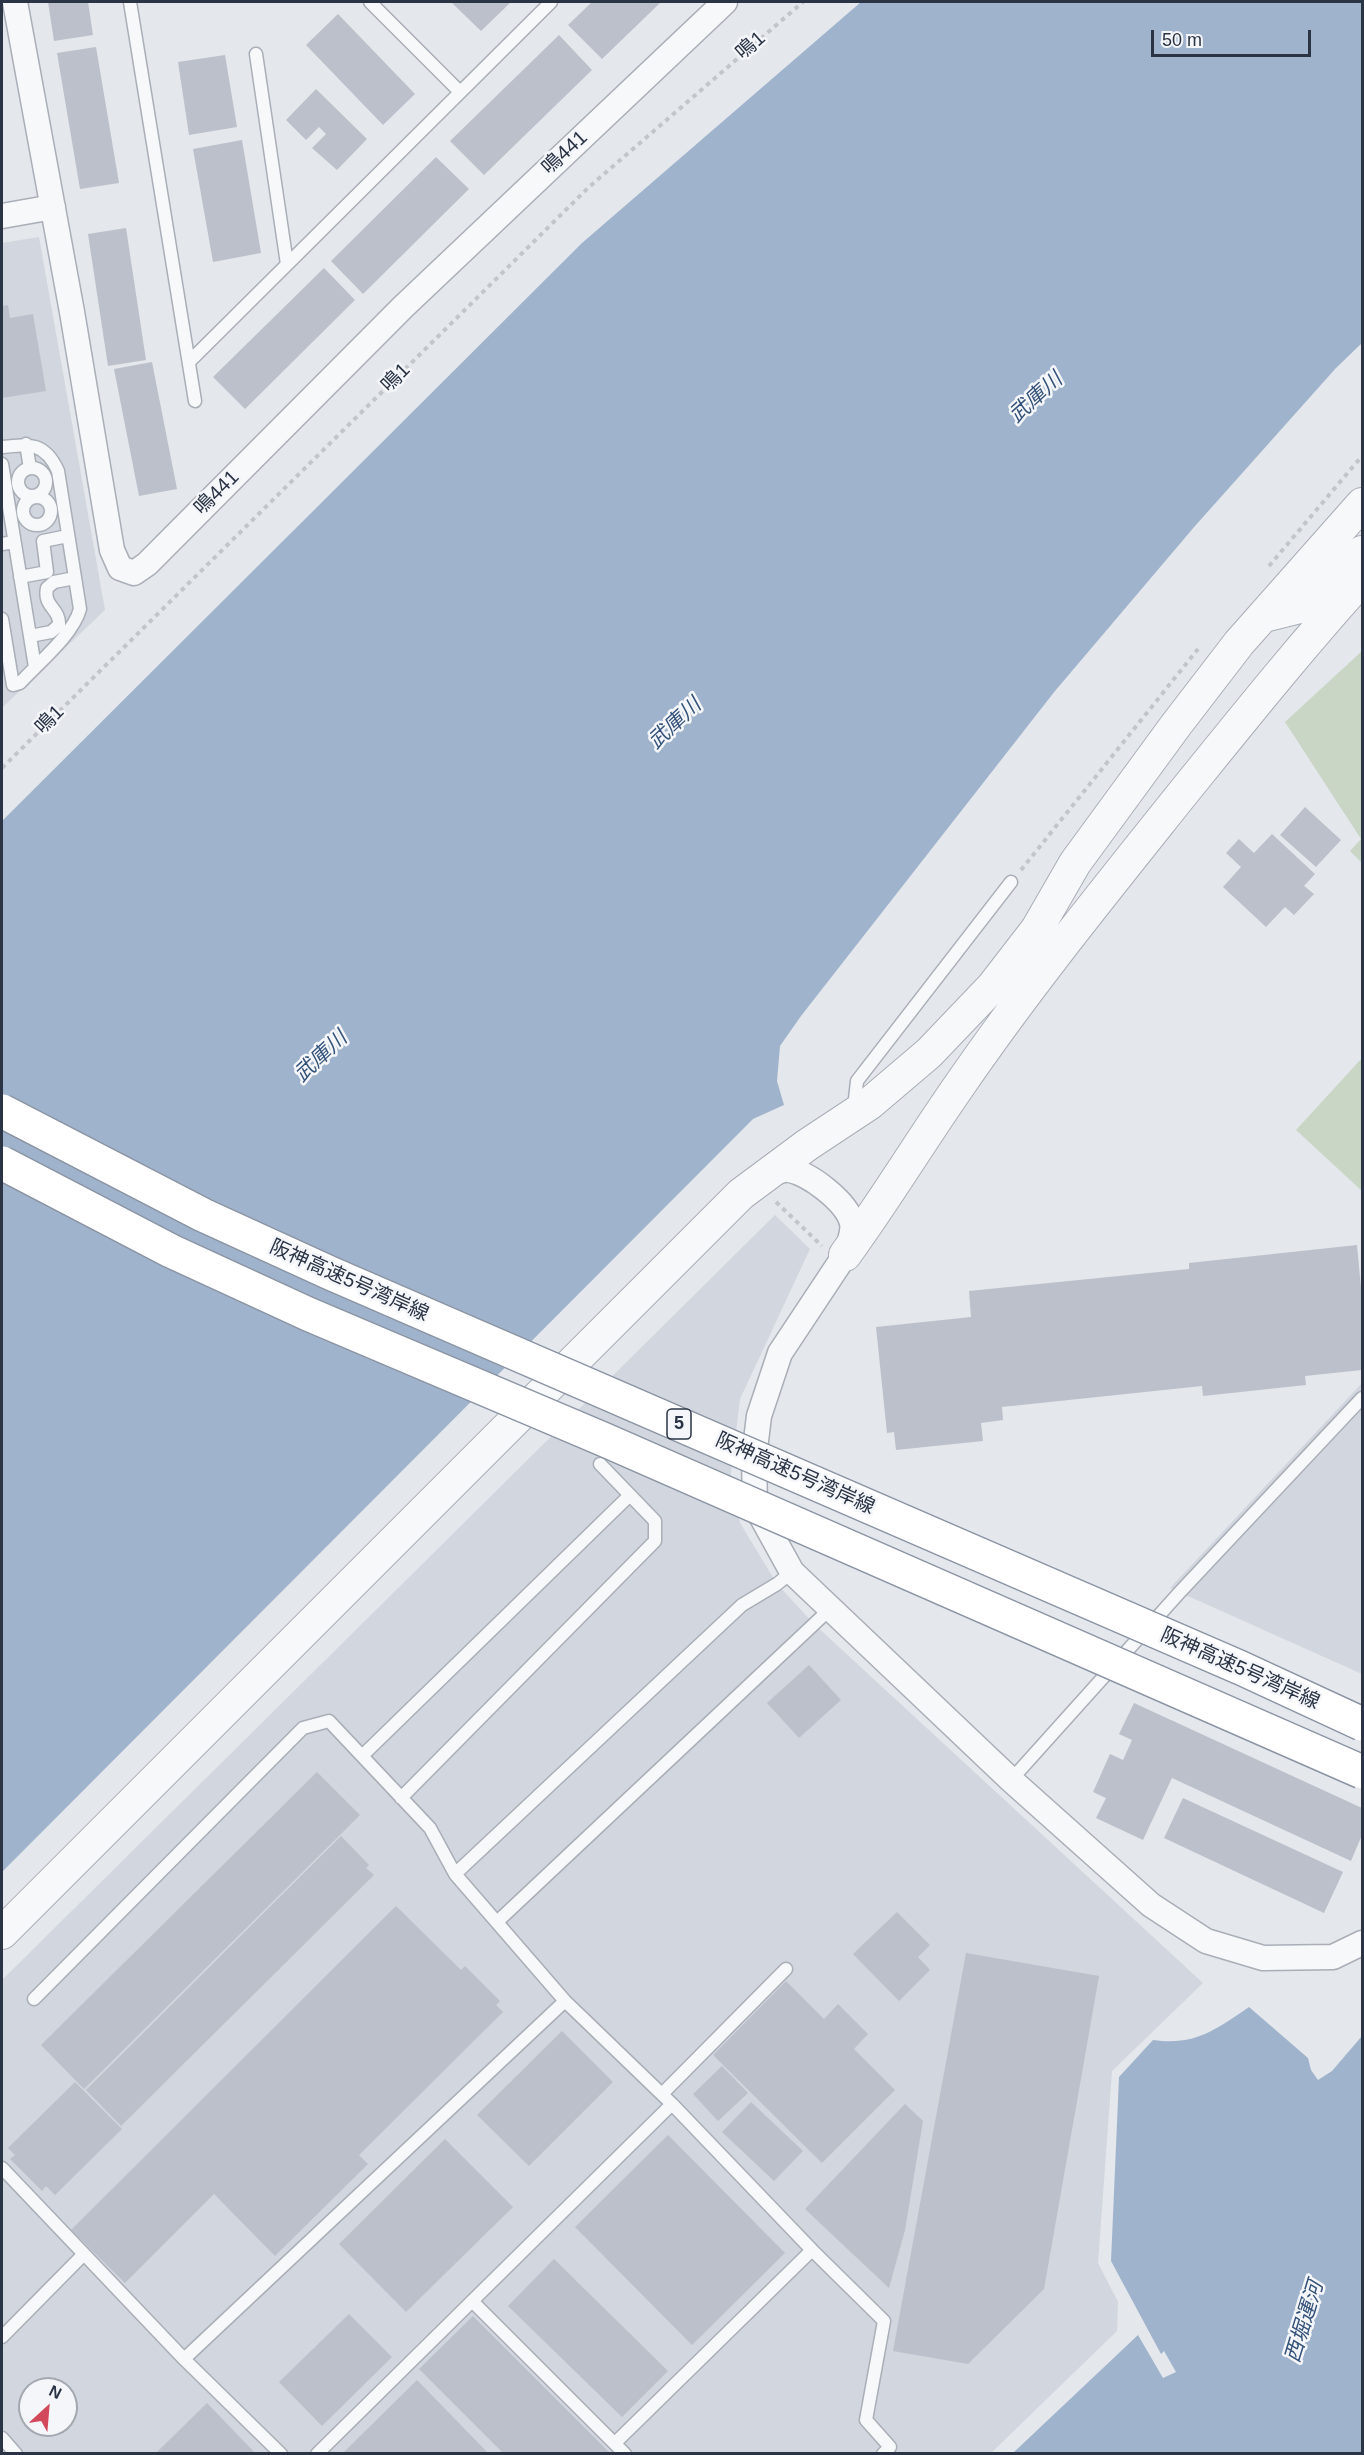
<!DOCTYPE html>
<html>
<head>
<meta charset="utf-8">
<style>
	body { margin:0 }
	#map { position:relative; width:1364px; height:2455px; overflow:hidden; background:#e4e7ec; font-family:Helvetica,sans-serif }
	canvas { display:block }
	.frame { position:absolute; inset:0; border:3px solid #2b3445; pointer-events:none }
	.north { position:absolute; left:18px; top:2377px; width:60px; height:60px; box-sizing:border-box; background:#f4f6f9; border:2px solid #a4a8b1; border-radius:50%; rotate:26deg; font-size:16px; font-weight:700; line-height:24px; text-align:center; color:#2b3445 }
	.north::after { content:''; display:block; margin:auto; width:21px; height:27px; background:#d1495b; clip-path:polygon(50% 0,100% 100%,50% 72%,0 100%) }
	.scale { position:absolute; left:1151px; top:30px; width:160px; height:27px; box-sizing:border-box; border:3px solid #2b3445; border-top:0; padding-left:8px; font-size:18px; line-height:21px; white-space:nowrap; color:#2b3445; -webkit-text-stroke:4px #f4f6f9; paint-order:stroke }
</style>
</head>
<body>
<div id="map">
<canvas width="1364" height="2455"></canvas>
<div class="frame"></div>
<div class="north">N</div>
<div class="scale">50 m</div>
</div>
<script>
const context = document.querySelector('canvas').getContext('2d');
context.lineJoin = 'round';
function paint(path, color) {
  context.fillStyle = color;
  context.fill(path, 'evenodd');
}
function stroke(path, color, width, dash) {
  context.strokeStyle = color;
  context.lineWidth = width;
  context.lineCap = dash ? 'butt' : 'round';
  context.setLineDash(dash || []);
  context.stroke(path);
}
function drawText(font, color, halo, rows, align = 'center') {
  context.font = font + ' Helvetica,"Noto Sans JP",sans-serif';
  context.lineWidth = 5;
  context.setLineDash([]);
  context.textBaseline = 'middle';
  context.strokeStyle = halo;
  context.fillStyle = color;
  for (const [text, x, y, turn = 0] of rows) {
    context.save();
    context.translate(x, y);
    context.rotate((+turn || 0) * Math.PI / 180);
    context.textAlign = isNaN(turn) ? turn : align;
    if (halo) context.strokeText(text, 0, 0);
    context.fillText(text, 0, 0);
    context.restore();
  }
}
const built = new Path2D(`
	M39 237 105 610 2 708V243Z
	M775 1215 810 1249 740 1399 730 1481 740 1523 777 1584 814 1624 1203 1983 1112 2071 1098 2263 1118 2302 1117 2331 991 2453 2 2454V1980ZM30 2389H66V2425H30Z
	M1362 1383V1674L1170 1588Z`);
const green = new Path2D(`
	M1362 651V863L1350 851 1361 839 1285 722Z
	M1362 1058V1191L1296 1130Z`);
const water = new Path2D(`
	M861 2H1362V343L1336 368 1195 526 1055 691 801 1016 780 1046 777 1081 784 1105 753 1119 2 1872V821L582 243Z
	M1249 2007 1308 2058 1311 2070 1318 2080 1332 2071 1362 2036V2453H1013L1138 2335 1163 2378 1176 2372 1164 2351 1161 2354 1111 2261 1119 2077 1153 2040C1195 2046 1215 2030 1249 2007Z`);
const building = new Path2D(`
	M48 2H88L93 35 54 41Z
	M451 2H511L481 31Z
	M592 2H661L602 59 568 25Z
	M338 14 415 94 383 125 306 45Z
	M559 35 592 70 484 175 450 141Z
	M96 47 119 183 80 189 57 53Z
	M225 55 237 127 189 135 178 62Z
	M316 89 367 139 337 170 312 148 326 134 319 127 306 140 286 120Z
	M242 140 261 253 213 262 193 149Z
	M436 157 469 189 363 294 331 261Z
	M126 228 146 360 108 366 88 234Z
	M324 268 355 300 245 409 213 377Z
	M8 305 10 318 33 314 46 391 2 398V306Z
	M152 362 177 489 139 496 114 369Z
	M1305 807 1341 840 1316 867 1280 835Z
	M1272 834 1315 874 1304 886 1314 894 1294 915 1285 907 1266 927 1223 887 1241 867 1226 853 1239 839 1254 853Z
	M1357 1245 1362 1299V1370L1305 1376 1306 1385 1203 1396 1202 1386 1002 1407 1003 1420 981 1423 983 1441 896 1450 894 1432 887 1433 876 1327 971 1317 969 1291 1189 1269V1263Z
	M809 1665 841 1700 799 1738 767 1703Z
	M1134 1703 1362 1808V1835L1351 1861 1172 1778 1143 1840 1096 1818 1106 1798 1093 1792 1110 1754 1123 1760 1132 1740 1119 1734Z
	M317 1772 360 1815 84 2089 41 2045Z
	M1183 1798 1343 1872 1324 1913 1164 1838Z
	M341 1836 369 1865 366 1868 374 1875 121 2126 86 2090Z
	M396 1906 461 1970 465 1966 500 2001 496 2005 503 2012 359 2155 368 2164 275 2256 214 2194 125 2283 71 2230Z
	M897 1912 930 1945 918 1957 930 1970 899 2001 853 1954Z
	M966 1953 1099 1976 1044 2289 968 2364 893 2351Z
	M786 1981 824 2019 838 2004 868 2034 854 2049 895 2090 822 2163 713 2055Z
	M562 2031 613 2082 529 2166 477 2115Z
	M722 2066 748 2093 718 2121 693 2094Z
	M75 2082 122 2129 55 2195 46 2186 42 2191 10 2159 15 2155 8 2148Z
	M751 2102 803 2151 774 2181 722 2132Z
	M905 2104 923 2121 905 2230 889 2288 805 2209Z
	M668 2135 785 2253 692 2345 575 2227Z
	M445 2139 513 2207 406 2312 339 2244Z
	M554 2259 668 2371 622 2417 508 2306Z
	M349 2314 392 2357 322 2426 279 2382Z
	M473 2316 611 2454H504L419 2369Z
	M417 2380 489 2454H342Z
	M207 2403 256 2454H155Z`);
const path = new Path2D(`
	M1269 566 1362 456
	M2 768 589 187 803 2
	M1021 870 1198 649
	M776 1202 822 1246`);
const service = new Path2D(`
	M130 2 195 401
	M370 2 460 92
	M256 54 287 264
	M189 362 551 2
	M26 444 30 468
	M2 447C29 444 45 442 58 471L80 609C73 635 38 663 20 683L13 685 2 619
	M2 464 35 667
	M18 482a14 14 0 1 1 28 0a14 14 0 1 1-28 0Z
	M23 511a14 14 0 1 1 28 0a14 14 0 1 1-28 0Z
	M2 544 14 542
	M20 577 47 572 43 541 68 536
	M30 636 51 632 59 625C60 608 43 607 47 588L54 582 75 578
	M854 1108 857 1081 1011 882
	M792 1572 777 1584 742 1605 455 1874 565 2001 672 2104 812 2250 884 2321 866 2420 890 2447 883 2454
	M362 1756 630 1495
	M1011 1780 1179 1593 1362 1398
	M401 1798 655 1541V1521L600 1464
	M497 1922 829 1610
	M34 1999 303 1728 329 1721 430 1828 455 1874
	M662 2094 786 1969
	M2 2168 184 2359 281 2454
	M472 2301 625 2454
	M2 2337 84 2254
	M184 2359 565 2001
	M2 2438 16 2454
	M615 2443 812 2250
	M317 2454 672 2104`);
const minor = new Path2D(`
	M15 2 72 312 112 550 120 568 134 573 147 564 403 307 725 2
	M2 216 53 207
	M766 1176C773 1174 782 1169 789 1170 809 1173 847 1202 852 1223 854 1233 848 1246 845 1255L780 1353 759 1416 754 1457 755 1505 792 1572 1011 1780 1151 1905 1206 1941 1263 1958 1333 1957 1362 1943`);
const tertiary = new Path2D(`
	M1264 616 1304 606 1319 596 1362 552
	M845 1255C885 1200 920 1142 959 1086 1027 987 1104 892 1179 798 1239 724 1298 650 1362 579
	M2 1933 741 1194 807 1145 869 1104 929 1053 993 986 1037 929 1075 863 1176 725 1239 643 1362 504`);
const motorwayBridge = new Path2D(`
	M2 1111 203 1215 330 1273 1241 1668 1362 1724
	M2 1163 171 1251 308 1314 605 1440 1362 1772`);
const shields = [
	[679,1424,24]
];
const shieldNames = [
	["5",679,1424]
];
const streetNames = [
	["鳴1",751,46,-41],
	["鳴441",565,153,-43],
	["鳴1",396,378,-45],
	["鳴441",217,493,-45],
	["鳴1",50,720,-45],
	["阪神高速5号湾岸線",349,1281,24],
	["阪神高速5号湾岸線",795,1474,24],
	["阪神高速5号湾岸線",1240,1669,24]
];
const waterNames = [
	["武庫川",1036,398,-42],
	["武庫川",675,724,-43],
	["武庫川",321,1057,-43],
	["西堀運河",1305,2322,-73]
];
paint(built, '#d2d6de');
paint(green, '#c9d6c5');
paint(water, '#9fb4cc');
paint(building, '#bbc0ca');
stroke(service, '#a9aeb7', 15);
stroke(minor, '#a9aeb7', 27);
stroke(tertiary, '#a9aeb7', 34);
stroke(path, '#c2c5cb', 4, [4.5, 4.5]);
stroke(service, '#f7f8fa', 12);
stroke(minor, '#f7f8fa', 24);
stroke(tertiary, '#f7f8fa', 32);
stroke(motorwayBridge, '#8b94a3', 36, []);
stroke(motorwayBridge, '#fff', 33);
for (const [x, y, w] of shields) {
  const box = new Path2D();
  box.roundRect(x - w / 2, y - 15, w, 30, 4.5);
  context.fillStyle = '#f4f6f9';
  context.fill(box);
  stroke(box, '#2b3445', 1.5);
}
drawText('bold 18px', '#2b3445', null, shieldNames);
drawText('20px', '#2b3445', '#f4f6f9', streetNames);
drawText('italic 21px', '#34527a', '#f4f6f9', waterNames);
</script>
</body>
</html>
